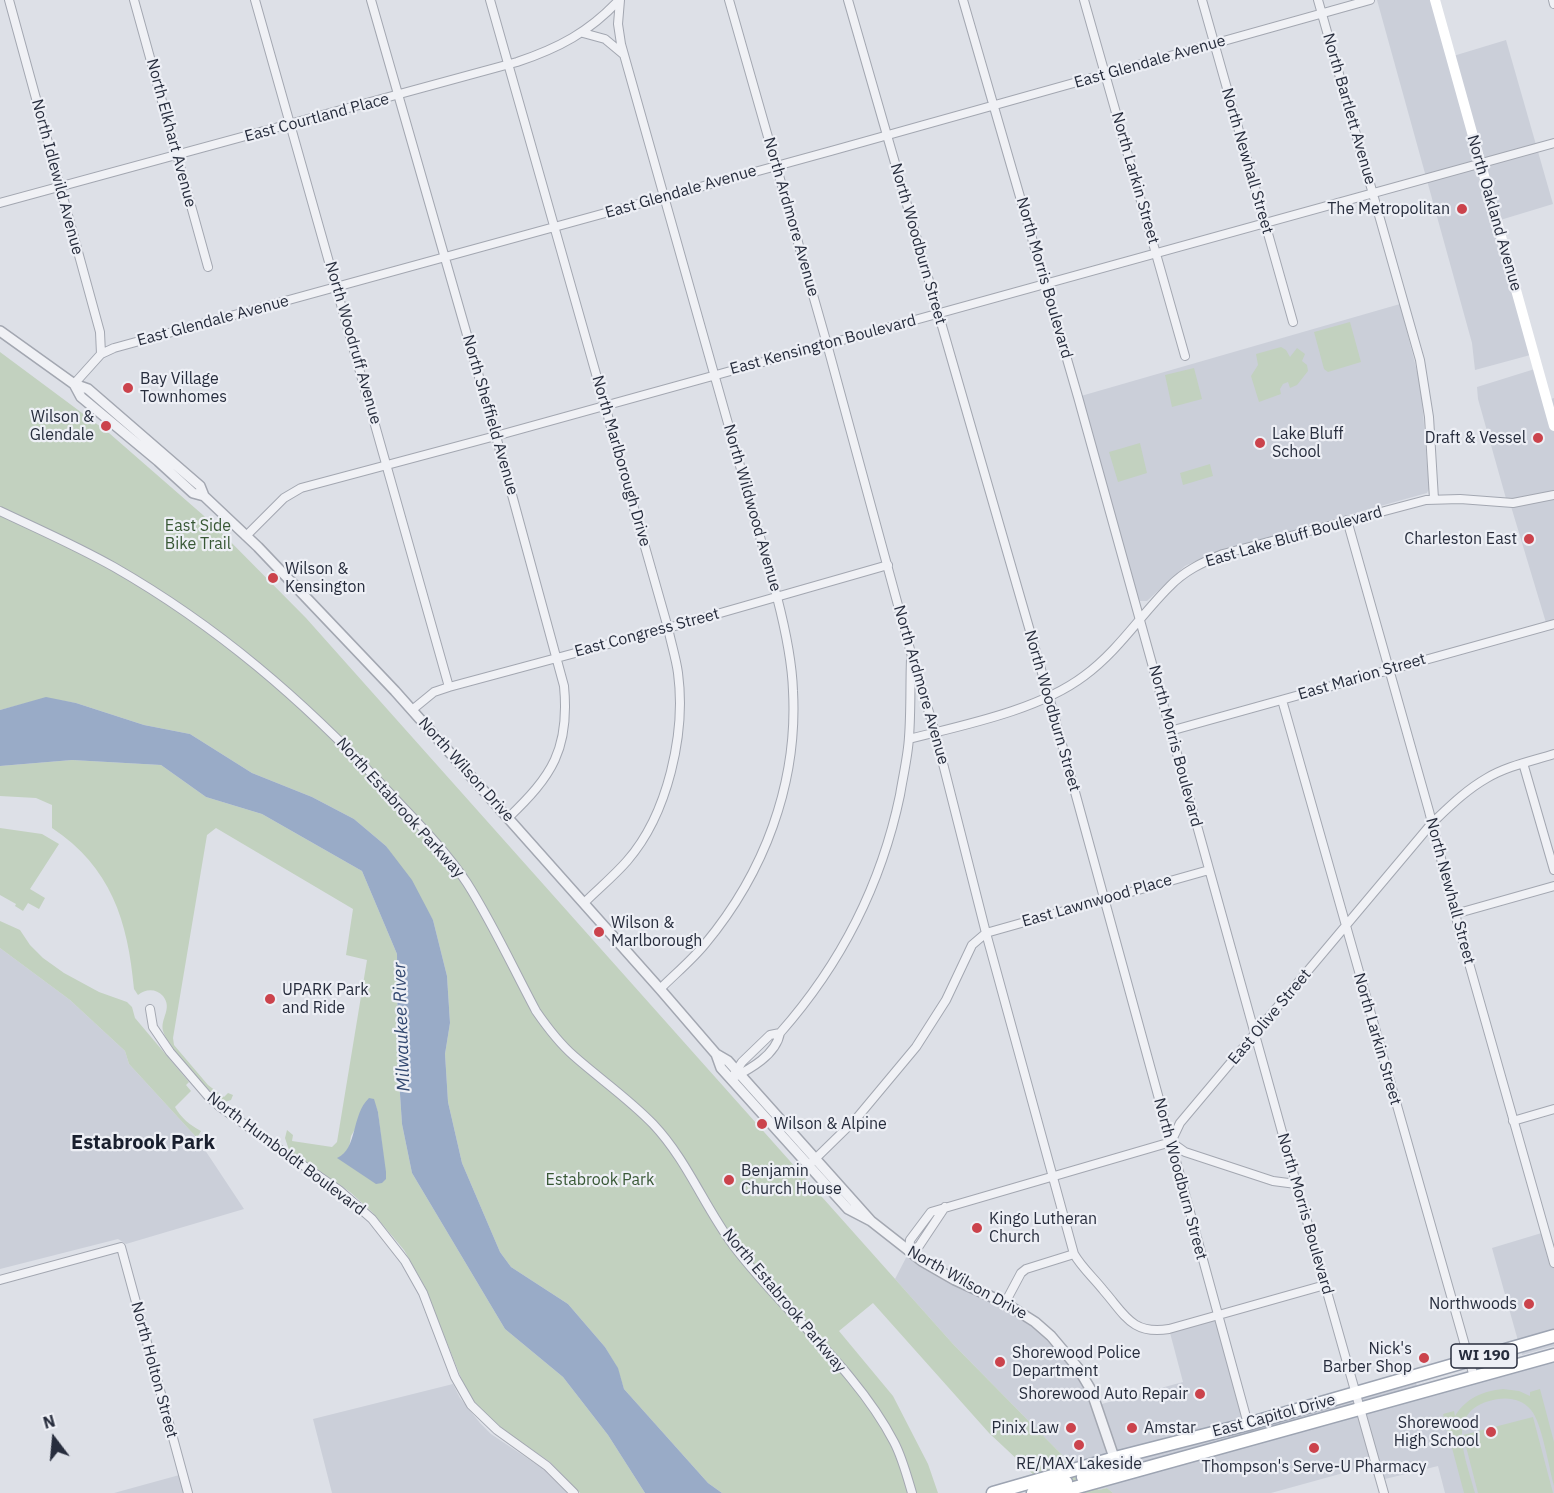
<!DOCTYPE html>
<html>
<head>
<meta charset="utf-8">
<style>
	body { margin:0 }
	#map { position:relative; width:1554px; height:1493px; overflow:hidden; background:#dde0e7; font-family:"IBM Plex Sans",sans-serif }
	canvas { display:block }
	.north { position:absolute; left:24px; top:1409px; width:60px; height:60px; -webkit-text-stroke:4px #edeff5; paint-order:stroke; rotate:344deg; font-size:16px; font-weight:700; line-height:24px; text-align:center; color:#272d3d }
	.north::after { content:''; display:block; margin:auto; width:21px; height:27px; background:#272d3d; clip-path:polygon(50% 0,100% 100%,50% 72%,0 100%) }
</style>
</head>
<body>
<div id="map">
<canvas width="1554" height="1493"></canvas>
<div class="north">N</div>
</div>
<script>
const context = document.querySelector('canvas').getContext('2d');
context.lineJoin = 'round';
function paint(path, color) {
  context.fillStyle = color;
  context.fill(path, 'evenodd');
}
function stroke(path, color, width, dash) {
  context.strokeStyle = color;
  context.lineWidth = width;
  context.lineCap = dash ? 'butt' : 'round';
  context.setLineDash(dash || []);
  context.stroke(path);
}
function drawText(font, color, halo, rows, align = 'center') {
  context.font = font + ' "IBM Plex Sans",sans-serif';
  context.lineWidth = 4.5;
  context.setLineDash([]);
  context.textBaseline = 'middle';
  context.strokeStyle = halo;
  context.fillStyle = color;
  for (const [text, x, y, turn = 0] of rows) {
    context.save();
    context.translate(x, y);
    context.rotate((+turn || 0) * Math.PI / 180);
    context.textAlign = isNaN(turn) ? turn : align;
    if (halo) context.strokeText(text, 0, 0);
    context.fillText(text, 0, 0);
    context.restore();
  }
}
const built = new Path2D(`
	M1377 0H1435L1450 57 1506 40 1553 204 1497 221 1534 354 1475 370 1472 343Z
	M1400 304 1421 387 1429 489 1427 493 1216 552 1185 566 1147 601H1140L1138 597 1081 396Z
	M1538 368 1547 400 1554 398V626H1547L1510 503 1507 502 1478 399 1477 387Z
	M0 948 70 1000 125 1051 129 1064 197 1138 244 1209 126 1244 118 1239 0 1269Z
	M1545 1232 1554 1263V1346L1522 1355 1492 1248Z
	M909 1252 1005 1303 1051 1336 1098 1405 1183 1382 1169 1329 1217 1315 1249 1423 1414 1376 1420 1397 1554 1360V1493H1445L1438 1466 1381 1480 1376 1464 1271 1493H1113L1107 1488 1099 1490 1067 1460 953 1344 895 1279Z
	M453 1384 460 1398 480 1423 491 1434 542 1468 567 1493H332L313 1419Z
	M183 1474 188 1493H114Z`);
const green = new Path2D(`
	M1350 322 1361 362 1328 372 1324 369 1314 332Z
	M1281 347 1286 350 1290 357 1297 348 1305 354 1302 361 1307 365 1308 371 1297 385 1290 388 1288 382 1283 384 1280 389 1281 394 1259 402 1251 376 1258 365 1256 354Z
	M0 352 109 433 211 522 306 618 953 1344 1067 1460 1099 1490 1107 1488 1113 1493H1053L989 1433 873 1303 839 1331 893 1396 928 1464 938 1493H722L708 1483 624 1389 617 1367 605 1347 568 1304 511 1267 500 1252 462 1163 448 1102 445 1054 450 1023 447 976 433 920 386 846 354 819 312 797 252 773 190 734 144 725 76 703 46 698 0 710Z
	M1194 368 1202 399 1172 407 1165 375Z
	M1140 443 1147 473 1118 482 1109 452Z
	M1210 464 1213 476 1183 485 1180 473Z
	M72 760 161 765 206 797 262 814 362 871 397 954 398 1064 402 1124 412 1173 505 1329 563 1377 608 1435 645 1493H580L550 1462 508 1433 486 1416 476 1404 465 1388 424 1285 404 1250 372 1212 350 1192 289 1150 285 1138 287 1130 293 1135 292 1141 332 1147 337 1142 367 960 346 955 353 909 216 828 207 835 173 1038 174 1045 208 1085 224 1097 228 1093 233 1095 231 1100 222 1103C209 1090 168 1048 163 1031 160 1018 173 1009 163 996 156 988 145 989 138 995L134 989C128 921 111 867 52 828V805L36 798 0 796V766ZM373 1099 378 1112 386 1179 338 1158 343 1155 349 1148 351 1136Z
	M0 828 42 834 59 844 30 889 45 898 39 909 28 903 23 911 15 906 16 904 0 895Z
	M0 921 20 930 30 945 43 958 64 973 99 992 127 1002 132 1007 135 1018 189 1082 186 1085 191 1091 175 1107C181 1118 190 1125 201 1131L197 1138 129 1064 125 1051 70 1000 0 948Z
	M1503 1389 1519 1391 1530 1396V1392L1540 1389 1554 1442V1486C1549 1468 1542 1423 1531 1410 1523 1400 1510 1397 1498 1399 1442 1408 1466 1457 1475 1493H1464L1443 1414 1454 1411 1455 1416C1466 1398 1483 1391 1503 1389Z
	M1533 1417 1553 1493H1478L1463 1435Z`);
const water = new Path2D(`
	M46 697 76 703 144 725 190 734 252 773 312 797 354 819 386 846 412 880 433 920 447 976 450 1023 445 1054 448 1102 462 1163 500 1252 511 1267 568 1304 605 1347 618 1368 624 1389 708 1483 722 1493H645L608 1435 563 1377 505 1329 412 1173 402 1124 398 1064 397 954 362 871 262 814 206 797 161 765 72 760 0 766V710Z
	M369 1098 374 1099 378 1112 386 1172V1179L382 1183 376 1184 337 1158C358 1149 351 1115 369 1098Z`);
const minor = new Path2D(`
	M9 0 100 332 101 354
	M134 0 208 267
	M255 0 449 687
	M371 0 496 436 564 686C570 749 552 776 508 818
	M490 0 668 628C671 643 676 658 678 673 686 733 668 814 627 861 614 876 598 889 584 903
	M620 0 618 24 621 44 777 597C785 628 792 659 793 691 798 784 764 873 705 944 692 960 675 974 660 989
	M729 0 827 344 911 653 935 732 986 933 1074 1254C1082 1268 1094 1278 1104 1291 1125 1315 1132 1335 1169 1329L1325 1285
	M848 0 1049 697 1248 1424
	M963 0 1078 397 1299 1193 1384 1493
	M1084 0 1185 356
	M1202 0 1293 322
	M1318 0 1420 360 1429 417 1434 499
	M1553 0 1554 4
	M583 33 605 39 623 54
	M0 203 517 62C559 48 589 32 619 0
	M74 384 101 354 114 348 831 151 1370 0
	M0 511C38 529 77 546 114 567 217 626 303 700 384 787 412 817 444 848 467 883 493 924 513 968 536 1011 547 1027 559 1043 574 1056 600 1079 629 1099 653 1124 687 1160 704 1206 733 1245 783 1312 855 1367 894 1442 902 1457 907 1476 912 1493
	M1347 520 1429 811 1455 914 1554 1263
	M246 536 284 498 301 488 503 434 1554 143
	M1282 700 1474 1377
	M412 710 434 692 449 687 668 628 888 565
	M1170 731 1554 624
	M909 739C964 725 1039 710 1084 676 1118 651 1140 616 1169 587 1184 571 1203 562 1223 554L1426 500 1460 499 1513 503 1554 495
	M1523 763 1554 870
	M1455 914 1554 886
	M150 1009 153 1027 170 1052 207 1095 220 1107 272 1144 339 1190 372 1219 405 1261 423 1293 455 1377 471 1405 497 1430 547 1466 574 1493
	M780 1033C841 964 881 886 900 795 903 776 908 756 909 737 911 711 910 685 911 659
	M780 1033C776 1055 750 1069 731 1079L742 1062 770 1035Z
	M1513 1121 1554 1109
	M1171 1142 1185 1152 1273 1181 1296 1184
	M812 1162 856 1119 916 1047 946 1000 972 945 986 933 1209 870
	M909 1252 910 1240 931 1212 1171 1142 1180 1123 1432 823C1450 806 1466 790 1487 778 1507 766 1532 761 1554 754
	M909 1252 919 1246 945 1207
	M0 1280 121 1247 188 1493
	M1005 1303 1021 1273 1026 1269 1074 1254`);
const tertiary = new Path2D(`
	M0 331 74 384 88 389 200 486 204 496 258 547 395 691 660 989 716 1054 721 1068 848 1209 871 1221
	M74 384 81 397 158 461 193 493 204 496
	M716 1054 728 1061 871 1221 922 1261 955 1280 1005 1303 1035 1322 1051 1336 1078 1368 1091 1390 1120 1475`);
const secondary = new Path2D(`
	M1435 0 1554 426`);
const primary = new Path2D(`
	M1083 1477 1107 1469 1115 1458
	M993 1493 1115 1458 1248 1424 1554 1336
	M1033 1493 1066 1482
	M1056 1493 1554 1355`);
const markers = [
	[1462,209,6,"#cb434c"],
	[128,388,6,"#cb434c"],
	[106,426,6,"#cb434c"],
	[1538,438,6,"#cb434c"],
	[1260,443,6,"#cb434c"],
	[1529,539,6,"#cb434c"],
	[273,578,6,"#cb434c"],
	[599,932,6,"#cb434c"],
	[270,999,6,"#cb434c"],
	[762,1124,6,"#cb434c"],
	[729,1180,6,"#cb434c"],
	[977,1228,6,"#cb434c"],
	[1529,1304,6,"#cb434c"],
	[1424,1358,6,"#cb434c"],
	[1000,1362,6,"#cb434c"],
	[1200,1394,6,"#cb434c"],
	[1071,1428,6,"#cb434c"],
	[1132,1428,6,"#cb434c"],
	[1491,1432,6,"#cb434c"],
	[1079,1445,6,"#cb434c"],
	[1314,1448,6,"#cb434c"]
];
const shields = [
	[1484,1356,66]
];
const shieldNames = [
	["WI 190",1484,1356]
];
const streetNames = [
	["East Glendale Avenue",1150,62,-16],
	["North Bartlett Avenue",1349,109,74],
	["East Courtland Place",317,118,-15],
	["North Elkhart Avenue",171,133,75],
	["North Newhall Street",1247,161,74],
	["North Idlewild Avenue",57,177,75],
	["North Larkin Street",1135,178,74],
	["East Glendale Avenue",681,192,-16],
	["North Oakland Avenue",1494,213,74],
	["North Ardmore Avenue",791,217,74],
	["North Woodburn Street",918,244,74],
	["North Morris Boulevard",1044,278,74],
	["East Glendale Avenue",213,321,-15],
	["North Woodruff Avenue",353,343,74],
	["East Kensington Boulevard",823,345,-15],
	["North Sheffield Avenue",490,415,74],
	["North Marlborough Drive",621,461,74],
	["North Wildwood Avenue",752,508,74],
	["East Lake Bluff Boulevard",1294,537,-16],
	["East Congress Street",647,633,-15],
	["East Marion Street",1362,677,-16],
	["North Ardmore Avenue",921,685,74],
	["North Woodburn Street",1052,711,74],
	["North Morris Boulevard",1175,746,75],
	["North Wilson Drive",466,770,48],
	["North Estabrook Parkway",400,808,48],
	["North Newhall Street",1450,891,75],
	["East Lawnwood Place",1097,901,-16],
	["East Olive Street",1270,1017,-50],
	["North Larkin Street",1377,1039,74],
	["North Humboldt Boulevard",286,1154,37],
	["North Woodburn Street",1180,1179,75],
	["North Morris Boulevard",1305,1214,74],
	["North Wilson Drive",967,1283,29],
	["North Estabrook Parkway",784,1301,50],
	["North Holton Street",154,1370,75],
	["East Capitol Drive",1274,1416,-15]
];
const poiNames = [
	["The Metropolitan",1450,209,"right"],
	["Bay Village",140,379],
	["Townhomes",140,397],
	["Wilson &",94,417,"right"],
	["Glendale",94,435,"right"],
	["Lake Bluff",1272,434],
	["School",1272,452],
	["Draft & Vessel",1526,438,"right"],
	["Charleston East",1517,539,"right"],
	["Wilson &",285,569],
	["Kensington",285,587],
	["Wilson &",611,923],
	["Marlborough",611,941],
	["UPARK Park",282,990],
	["and Ride",282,1008],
	["Wilson & Alpine",774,1124],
	["Benjamin",741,1171],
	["Church House",741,1189],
	["Kingo Lutheran",989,1219],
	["Church",989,1237],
	["Northwoods",1517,1304,"right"],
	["Nick's",1412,1349,"right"],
	["Barber Shop",1412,1367,"right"],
	["Shorewood Police",1012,1353],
	["Department",1012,1371],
	["Shorewood Auto Repair",1188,1394,"right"],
	["Shorewood",1479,1423,"right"],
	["High School",1479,1441,"right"],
	["Pinix Law",1059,1428,"right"],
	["Amstar",1144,1428],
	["RE/MAX Lakeside",1079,1464,"center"],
	["Thompson's Serve-U Pharmacy",1314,1467,"center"]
];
const parkNames = [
	["East Side",198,526],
	["Bike Trail",198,544],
	["Estabrook Park",600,1180]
];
const waterNames = [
	["Milwaukee River",402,1027,-92]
];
const quarterNames = [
	["Estabrook Park",143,1143]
];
paint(built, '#cbcfd9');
paint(green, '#c2d1bf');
paint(water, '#99abc7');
stroke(minor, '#a3a7b1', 10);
stroke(tertiary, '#a3a7b1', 12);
stroke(primary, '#9da4b2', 15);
stroke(minor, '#f0f1f5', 8);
stroke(tertiary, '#f0f1f5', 9);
stroke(secondary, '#fff', 10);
stroke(primary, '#fff', 12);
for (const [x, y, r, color] of markers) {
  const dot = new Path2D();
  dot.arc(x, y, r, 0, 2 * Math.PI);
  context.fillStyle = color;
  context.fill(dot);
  stroke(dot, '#edeff5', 2);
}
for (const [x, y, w] of shields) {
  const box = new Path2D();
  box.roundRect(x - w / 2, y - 12, w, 24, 4.5);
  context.fillStyle = '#edeff5';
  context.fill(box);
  stroke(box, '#272d3d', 1.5);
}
drawText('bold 15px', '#272d3d', null, shieldNames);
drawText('16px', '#272d3d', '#edeff5', streetNames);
drawText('16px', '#272d3d', '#edeff5', poiNames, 'left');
drawText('16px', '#385835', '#edeff5', parkNames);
drawText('italic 18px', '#324870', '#edeff5', waterNames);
drawText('bold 20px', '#191f2e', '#edeff5', quarterNames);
</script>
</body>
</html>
